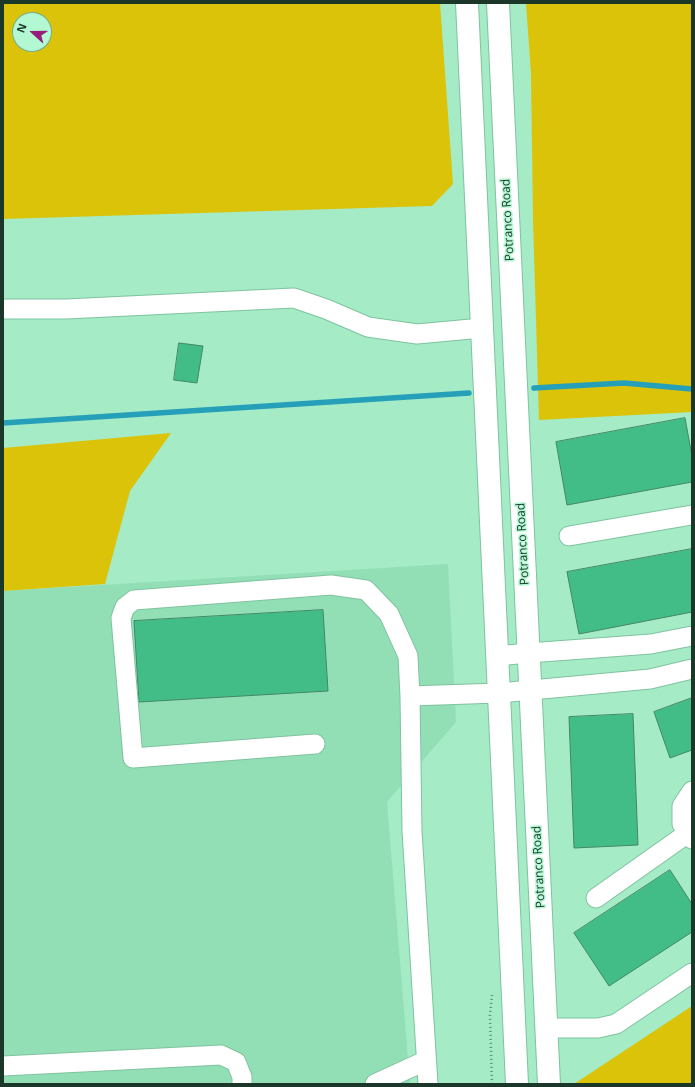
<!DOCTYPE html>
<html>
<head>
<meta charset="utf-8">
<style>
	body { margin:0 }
	#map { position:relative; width:695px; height:1087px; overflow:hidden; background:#a5ebc6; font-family:"Open Sans",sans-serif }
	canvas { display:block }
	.frame { position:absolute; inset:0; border:4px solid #1b3729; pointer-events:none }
	.north { position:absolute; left:12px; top:12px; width:40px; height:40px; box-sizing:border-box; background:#b2f8d3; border:1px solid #76ab8f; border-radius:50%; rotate:291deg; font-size:11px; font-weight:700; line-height:16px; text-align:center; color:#1b3729 }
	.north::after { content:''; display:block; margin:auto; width:14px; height:18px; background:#971e78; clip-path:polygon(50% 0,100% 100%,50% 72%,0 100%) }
</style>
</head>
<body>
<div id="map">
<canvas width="695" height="1087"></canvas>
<div class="frame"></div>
<div class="north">N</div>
</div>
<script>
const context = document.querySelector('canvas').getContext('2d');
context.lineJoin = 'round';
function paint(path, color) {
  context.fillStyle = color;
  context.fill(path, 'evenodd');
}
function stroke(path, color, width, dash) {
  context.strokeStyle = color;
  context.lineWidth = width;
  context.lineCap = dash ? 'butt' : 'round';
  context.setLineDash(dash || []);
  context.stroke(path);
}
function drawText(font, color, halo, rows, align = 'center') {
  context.font = font + ' "Open Sans",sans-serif';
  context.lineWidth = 3;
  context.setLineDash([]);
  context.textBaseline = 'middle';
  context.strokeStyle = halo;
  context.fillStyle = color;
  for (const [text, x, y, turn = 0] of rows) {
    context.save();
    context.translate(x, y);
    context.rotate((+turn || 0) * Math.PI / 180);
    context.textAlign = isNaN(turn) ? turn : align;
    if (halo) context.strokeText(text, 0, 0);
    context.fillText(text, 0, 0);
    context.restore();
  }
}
const built = new Path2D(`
	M448 564 456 722 387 802 410 1084H3V591Z`);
const green = new Path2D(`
	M3 3H440L453 184 432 206 3 219ZM20 20H44V44H20Z
	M526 3H692V412L539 420 533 220 531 74Z
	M171 433 130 491 105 584 3 591V448Z
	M692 1006V1084H574Z`);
const stream = new Path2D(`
	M534 388 624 383 692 389
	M3 423 469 393`);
const building = new Path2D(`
	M179 343 203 346 197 383 174 380Z
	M685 418 692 456V482L567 505 556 442Z
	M692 549V612L579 634 567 572Z
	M323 610 328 691 139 702 134 621Z
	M692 698V750L670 758 654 712Z
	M633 714 638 845 574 848 569 717Z
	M670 870 692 904V932L609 986 574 933Z`);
const path = new Path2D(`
	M492 995 490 1015 492 1084`);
const minor = new Path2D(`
	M3 309H66L294 298 326 309 368 327 417 334 482 328
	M569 536 692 515
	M497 656 528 653 651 644 692 636
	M410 696 499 693 650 679 692 669
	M315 744 133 758 121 618 125 607 134 600 331 585 366 590 389 614 408 656 410 696 412 831 428 1084
	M692 791 682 806V824L692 839
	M596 898 688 833
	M546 1028H598L616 1024 692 973
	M3 1066 221 1055 236 1062 242 1077V1084
	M375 1084 425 1061`);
const major = new Path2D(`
	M467 3 517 1084
	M498 3 549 1084`);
const streetNames = [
	["Potranco Road",508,220,-93],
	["Potranco Road",523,544,-93],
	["Potranco Road",539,867,-93]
];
paint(built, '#92dfb6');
paint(green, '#dbc30a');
stroke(stream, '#269fb8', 5.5);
paint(building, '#42bd87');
stroke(building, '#438766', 1);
stroke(minor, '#7fc39f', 21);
stroke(major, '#7fc39f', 24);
stroke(path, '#5b8b72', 2.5, [1, 3]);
stroke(minor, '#fff', 19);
stroke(major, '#fff', 22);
drawText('12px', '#1b3729', '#b2f8d3', streetNames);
</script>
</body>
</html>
